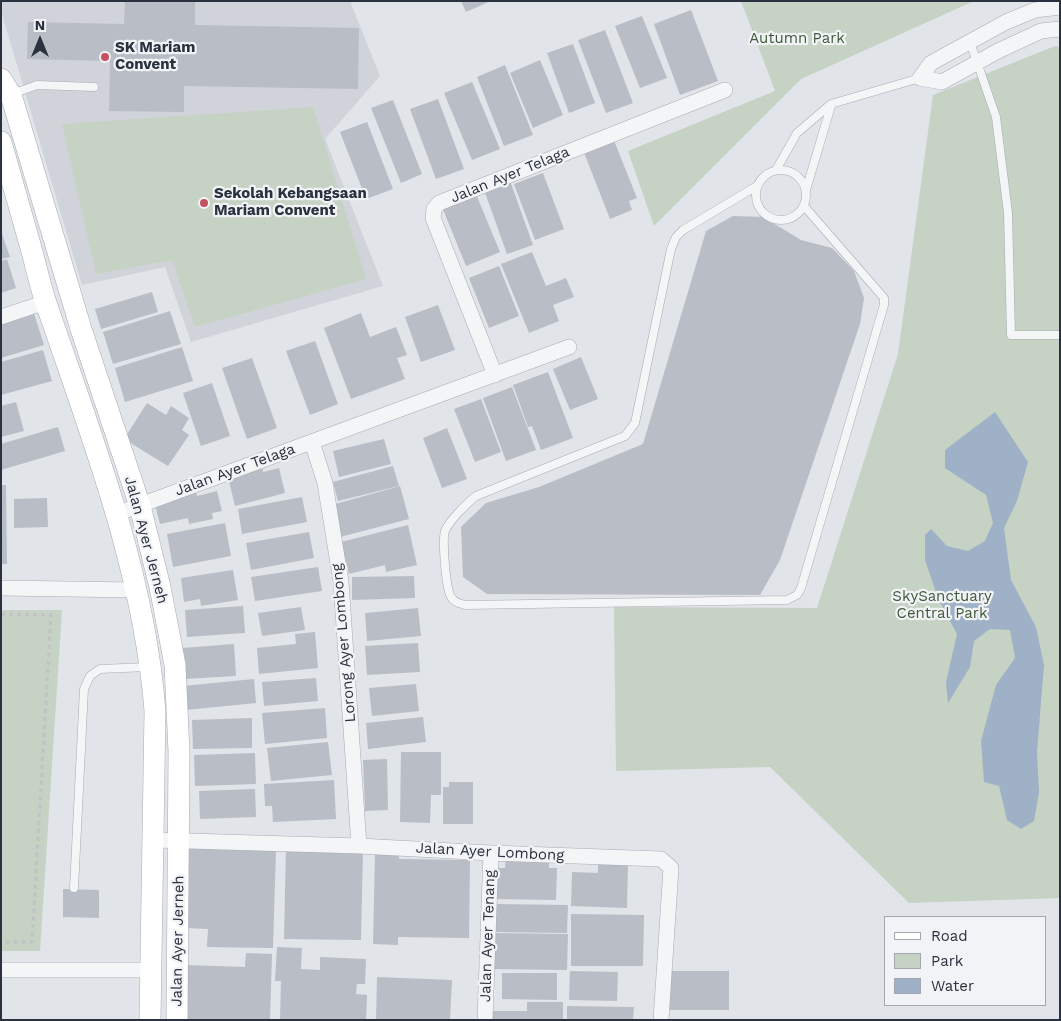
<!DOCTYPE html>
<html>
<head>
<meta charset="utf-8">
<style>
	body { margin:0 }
	#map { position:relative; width:1061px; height:1021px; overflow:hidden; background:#e1e4e9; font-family:"Work Sans",sans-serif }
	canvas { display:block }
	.frame { position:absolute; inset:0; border:2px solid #2b323f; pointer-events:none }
	.legend { position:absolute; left:884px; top:916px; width:162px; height:90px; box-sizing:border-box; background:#f1f3f6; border:1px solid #a2a6ad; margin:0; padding:6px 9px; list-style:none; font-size:15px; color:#2b323f }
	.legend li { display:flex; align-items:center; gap:10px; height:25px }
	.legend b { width:25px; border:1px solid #a2a6ad }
	.north { position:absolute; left:15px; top:15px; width:50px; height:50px; -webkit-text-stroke:4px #f1f3f6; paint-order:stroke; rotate:0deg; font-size:14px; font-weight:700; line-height:20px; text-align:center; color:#2b323f }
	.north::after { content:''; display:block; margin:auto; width:18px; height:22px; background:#2b323f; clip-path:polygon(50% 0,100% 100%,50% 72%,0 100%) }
</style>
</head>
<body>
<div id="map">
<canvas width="1061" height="1021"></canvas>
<div class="frame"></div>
<ul class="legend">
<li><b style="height:6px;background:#fff"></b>Road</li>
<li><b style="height:14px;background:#c6d2c3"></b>Park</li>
<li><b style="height:14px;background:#9fb1c6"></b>Water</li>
</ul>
<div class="north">N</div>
</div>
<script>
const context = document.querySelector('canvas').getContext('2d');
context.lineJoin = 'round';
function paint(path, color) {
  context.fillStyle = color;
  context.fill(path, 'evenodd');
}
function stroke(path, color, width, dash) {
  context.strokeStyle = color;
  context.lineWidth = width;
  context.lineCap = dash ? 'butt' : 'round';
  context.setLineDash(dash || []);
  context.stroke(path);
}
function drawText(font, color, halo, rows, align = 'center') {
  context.font = font + ' "Work Sans",sans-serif';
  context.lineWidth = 4.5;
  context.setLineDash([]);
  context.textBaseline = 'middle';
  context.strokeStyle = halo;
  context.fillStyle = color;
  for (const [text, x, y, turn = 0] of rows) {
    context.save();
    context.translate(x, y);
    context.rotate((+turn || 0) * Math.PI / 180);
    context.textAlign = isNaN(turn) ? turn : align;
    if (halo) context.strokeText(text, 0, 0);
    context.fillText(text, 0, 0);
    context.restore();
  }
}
const built = new Path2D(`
	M1 1H350L380 76 325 139 383 286 191 342 165 267 82 285 1 11Z`);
const green = new Path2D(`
	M741 1H974L801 79 654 226 628 151 775 91Z
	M1055 46 1060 47V898L909 903 770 767 616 771 614 607 817 608 898 354 933 95Z
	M313 107 366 279 195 327 172 260 96 274 62 124Z
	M1 610H62L40 951H1Z`);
const water = new Path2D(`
	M995 412 1028 462 1017 501 1004 528 1011 580 1036 627 1044 665 1037 752 1039 792 1034 821 1021 829 1007 820 999 786 984 782 981 741 996 685 1015 658 1010 630 990 629 974 641 970 667 948 703 946 682 957 634 938 598 925 560V535L931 529 947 546 968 551 985 541 993 523 986 495 945 468V450Z`);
const building = new Path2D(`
	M125 1H195V25L359 28 358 89 184 86V112L109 111 110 61 27 59 28 22 124 24Z
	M461 1H491L466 12Z
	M691 10 718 81 680 95 654 24Z
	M642 16 667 78 640 88 615 26Z
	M605 30 633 103 606 113 578 40Z
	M573 44 595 103 569 113 547 53Z
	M540 60 563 115 533 128 510 73Z
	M505 65 533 135 504 146 477 77Z
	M472 82 500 149 472 160 444 93Z
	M438 99 464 169 436 179 410 109Z
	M393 100 422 174 401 183 371 108Z
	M367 122 393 189 366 199 340 132Z
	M613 138 637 198 629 201 632 210 610 219 583 150Z
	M543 173 564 229 535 240 514 184Z
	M509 178 533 245 507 254 483 187Z
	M476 194 500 252 466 266 442 207Z
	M733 216 763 217 801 240 832 248 854 271 864 298 860 324 780 560 760 595 487 594 463 577 461 527 486 503 539 487 643 444 706 231Z
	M1 231 10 257 1 259Z
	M532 252 546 286 566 278 574 297 553 305 559 321 529 333 501 264Z
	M7 259 16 288 1 293V261Z
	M499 266 519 316 489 328 469 278Z
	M152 292 158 312 101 329 95 309Z
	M438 305 455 350 421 362 405 317Z
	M33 310 44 345 1 358V320Z
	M170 311 181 344 113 364 103 332Z
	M361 313 370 337 396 327 407 355 397 358 405 379 351 399 324 328Z
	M315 341 338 404 310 415 286 351Z
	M182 347 193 381 125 402 115 368Z
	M43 350 52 381 1 395V362Z
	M581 357 598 399 570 410 553 369Z
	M252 358 277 428 247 439 222 368Z
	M548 372 573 438 541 450 532 426 528 427 513 385Z
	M212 383 230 436 201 446 183 393Z
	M512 387 536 450 506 461 483 398Z
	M481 399 501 452 475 462 454 409Z
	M16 402 24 431 1 437V406Z
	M147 403 166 415 171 406 189 418 182 430 189 435 168 466 124 439Z
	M58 427 65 451 1 470V444Z
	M447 428 467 479 442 488 423 438Z
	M384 439 391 464 339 477 333 451Z
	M262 465 263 472 279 468 285 493 235 506 227 473Z
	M393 466 399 486 338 501 333 482Z
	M1 485H6L7 564H1Z
	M400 486 409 519 340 537 332 505Z
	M195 488 197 496 217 491 222 511 212 513 213 519 189 524 188 518 160 524 155 505Z
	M302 497 307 522 242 534 238 509Z
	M47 498 48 527 14 528V499Z
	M225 523 231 556 173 567 167 534Z
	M408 525 417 565 386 572 385 565 349 574 341 542Z
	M309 532 314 558 251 570 246 543Z
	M318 567 322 591 255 601 251 577Z
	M233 570 238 600 201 606 200 599 184 602 181 578Z
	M414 576 415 598 352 600V577Z
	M243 606 245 633 187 637 185 610Z
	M301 607 305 630 262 636 258 613Z
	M418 608 421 636 367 641 365 613Z
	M315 632 318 668 259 674 257 648 296 644 295 634Z
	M418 643 420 672 367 675 365 646Z
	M234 644 236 676 184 679 182 648Z
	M316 678 318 701 264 706 262 682Z
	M254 679 256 703 186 710 183 686Z
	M416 684 419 711 372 716 369 688Z
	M325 708 327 738 265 744 262 713Z
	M423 717 426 742 368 749 366 723Z
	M252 718V748L193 749 192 720Z
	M328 742 332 775 271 781 267 748Z
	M401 752H441V795H431L430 823 400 822Z
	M255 753 256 784 195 786 194 755Z
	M387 759 388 810 365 811 363 760Z
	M334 780 336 819 273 822 272 806H265L264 784Z
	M449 782H473V824H443V787H449Z
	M255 789 256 817 200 819 199 791Z
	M188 847 276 849 273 948 207 947 208 929 185 928Z
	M286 848 363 849 361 940 284 939Z
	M375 853H399V859L470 860 469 938 398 937V945L373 944Z
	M506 858H549V868H557L556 900 496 899V868H505Z
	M598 861H628L627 908 571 906 572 872 598 873Z
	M63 889 99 890V918L63 917Z
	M494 904 568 905 567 933 494 932Z
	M571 914 644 915 643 966H571Z
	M492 933 568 934 567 970 491 969Z
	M277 947 302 948 301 969 320 970V957L366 959 365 984H357L356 994 367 995 366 1020H280L281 981H275Z
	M246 953 272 954 270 1020H185L187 965 245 967Z
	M570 971 618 972 617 1001 569 1000Z
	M668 971H729V1010H668Z
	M502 973H557V1000L502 999Z
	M377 977 452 980 450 1020H376Z
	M527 1002H563V1020H489L490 1011H527Z
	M567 1006 634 1007 633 1020H567Z`);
const path = new Path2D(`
	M1 614 51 615 32 942H1`);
const service = new Path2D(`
	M970 42 996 117 1008 213 1011 335H1060
	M12 94 37 85 94 87
	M756 195a25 25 0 1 1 50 0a25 25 0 1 1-50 0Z
	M776 170 797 133 831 104 920 78
	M757 186 683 230 676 237 671 249 635 423 625 436 476 496C467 503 449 521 445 531 442 541 446 589 451 597 455 603 459 603 465 605L787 600 797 595 801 588 884 305V298L804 206
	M806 190 831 106
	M74 888 84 689 90 676 100 669 147 667`);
const minor = new Path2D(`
	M1060 7 1035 10 1006 22 931 63 920 78 942 82 998 51 1041 31 1060 29
	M1 317 46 302
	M495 375 433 218 434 209 439 203 725 90
	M312 442 325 483 341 582 359 846
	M116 514 569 347
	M1 588 135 590
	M154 840 359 846 491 853 661 859 671 868 661 1020
	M1 970H151
	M485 1020 491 853`);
const secondary = new Path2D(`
	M1 79 11 95 81 329 140 506 160 587 175 665 179 752 177 1020
	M1 142C11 178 21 213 31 248 36 266 40 285 46 303 91 435 144 570 155 711L150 1020`);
const markers = [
	[105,57,5,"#c3515f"],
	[204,203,5,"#c3515f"]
];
const parkNames = [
	["Autumn Park",797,39],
	["SkySanctuary",942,597],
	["Central Park",942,614]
];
const poiNames = [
	["SK Mariam",115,48],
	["Convent",115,65],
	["Sekolah Kebangsaan",214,194],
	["Mariam Convent",214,211]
];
const streetNames = [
	["Jalan Ayer Telaga",510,175,-22],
	["Jalan Ayer Telaga",235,470,-20],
	["Jalan Ayer Jerneh",146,540,75],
	["Lorong Ayer Lombong",344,643,-95],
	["Jalan Ayer Lombong",490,852,3],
	["Jalan Ayer Tenang",488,936,-88],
	["Jalan Ayer Jerneh",178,941,-89]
];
paint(built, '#d0d3da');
paint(green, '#c6d2c3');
paint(water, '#9fb1c6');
paint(building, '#b9bdc5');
stroke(service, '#a7abb3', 9);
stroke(minor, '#a7abb3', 16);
stroke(secondary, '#a7abb3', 22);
stroke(path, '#c0c2c7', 3, [4, 4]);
stroke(service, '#f4f5f7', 8);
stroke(minor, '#f4f5f7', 15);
stroke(secondary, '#fff', 21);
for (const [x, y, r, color] of markers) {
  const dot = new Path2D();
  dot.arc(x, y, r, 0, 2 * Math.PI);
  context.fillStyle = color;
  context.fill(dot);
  stroke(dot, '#f1f3f6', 2);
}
drawText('15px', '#3f5a39', '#f1f3f6', parkNames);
drawText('bold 15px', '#2b323f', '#f1f3f6', poiNames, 'left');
drawText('15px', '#2b323f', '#f1f3f6', streetNames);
</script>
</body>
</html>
